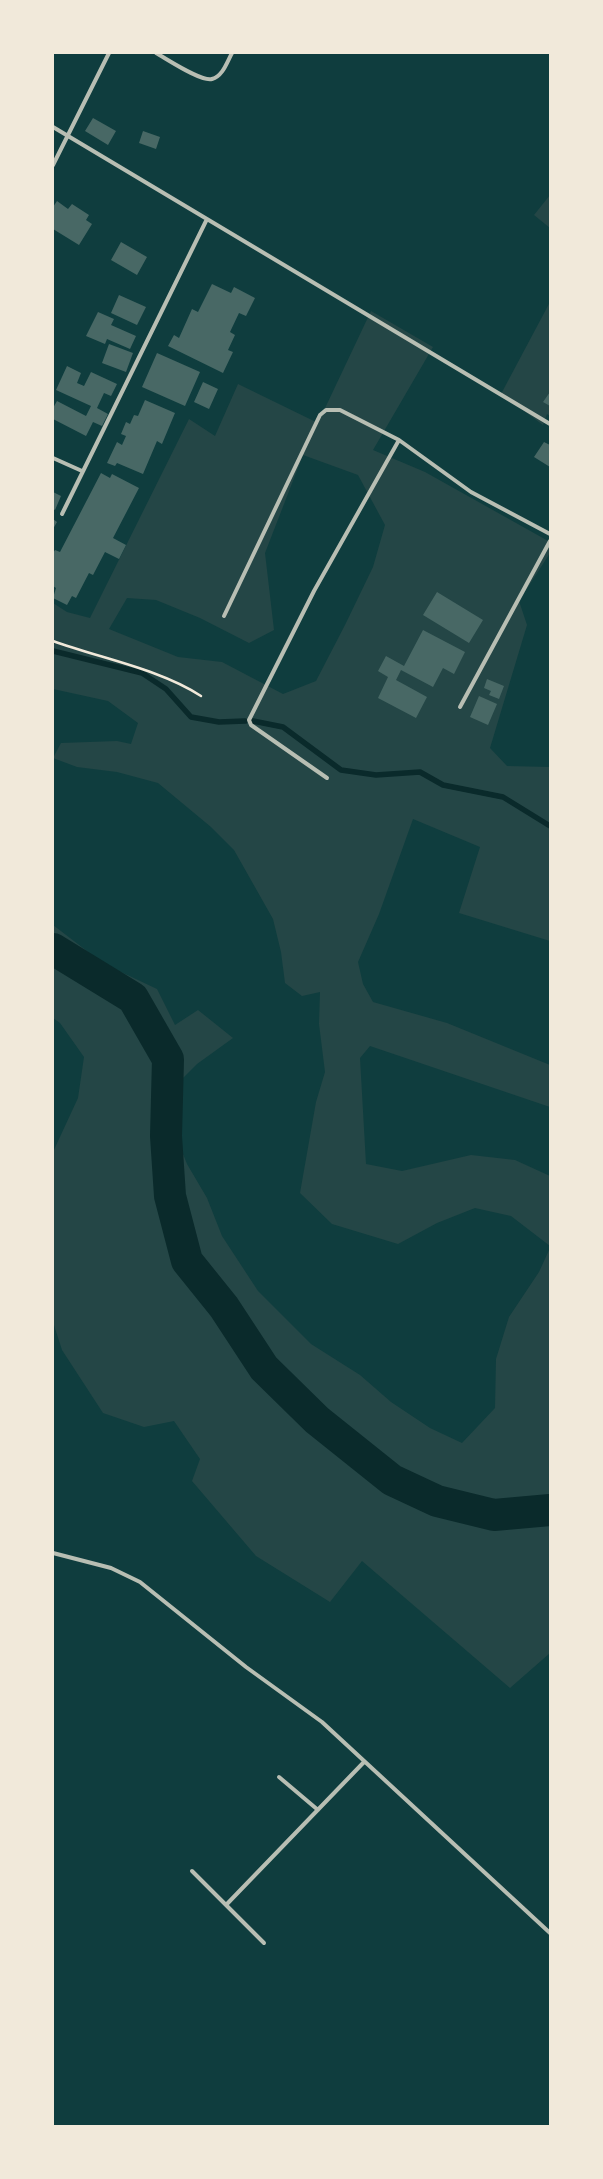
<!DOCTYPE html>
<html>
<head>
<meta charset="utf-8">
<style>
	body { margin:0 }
	#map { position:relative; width:603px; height:2179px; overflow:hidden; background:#0f3d3e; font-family:Manrope,sans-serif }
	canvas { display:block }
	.frame { position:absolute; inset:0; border:54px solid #f1e9da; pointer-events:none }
</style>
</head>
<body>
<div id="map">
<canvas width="603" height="2179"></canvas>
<div class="frame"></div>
</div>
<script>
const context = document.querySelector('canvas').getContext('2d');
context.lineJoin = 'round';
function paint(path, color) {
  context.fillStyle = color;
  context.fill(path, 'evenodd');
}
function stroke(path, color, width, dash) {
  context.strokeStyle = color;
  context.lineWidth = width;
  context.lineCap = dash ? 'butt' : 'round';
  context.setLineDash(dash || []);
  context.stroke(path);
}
const green = new Path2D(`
	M550 195V228L534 215Z
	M550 302V416L547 414 543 425 501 394Z
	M371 311 433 347 373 450 425 472 550 542V553L519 601 527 625 490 748 507 766 550 767V941L459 913 480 847 413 819 379 914 358 962 363 984 373 1002 447 1023 550 1065V1107L370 1046 360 1058 366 1164 402 1171 471 1155 515 1160 550 1176V1246L511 1216 475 1208 437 1223 398 1244 332 1224 300 1193 316 1102 325 1072 319 1024 320 992 302 996 285 983 281 952 273 919 234 850 211 827 158 783 117 772 77 767 53 758 61 743 117 741 131 744 138 723 108 701 53 689V603L67 612 90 618 189 419 215 436 238 384 318 423ZM303 455 358 475 385 525 373 567 345 625 316 681 283 694 222 662 178 657 109 629 127 598 156 600 200 618 249 643 274 630 265 553Z
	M53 925 104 964 157 989 175 1025 198 1010 233 1038 197 1064 175 1086 169 1119 187 1164 207 1198 222 1236 258 1291 311 1344 360 1375 391 1402 430 1428 462 1443 495 1408 496 1359 509 1317 539 1272 550 1248V1653L510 1688 362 1561 330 1602 256 1556 192 1481 200 1459 174 1421 144 1427 103 1413 62 1350 53 1322V1152L78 1098 84 1057 60 1023 53 1018Z`);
const stream = new Path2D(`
	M53 651 142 673 166 689 191 717 219 722 245 721
	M253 721 283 727 341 770 376 775 420 772 443 785 503 797 550 826`);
const river = new Path2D(`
	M53 949 133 998 168 1059 166 1136 170 1196 187 1261 224 1307 264 1368 317 1420 392 1480 437 1501 494 1515 550 1510`);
const building = new Path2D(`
	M93 118 116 131 108 145 85 131Z
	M143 131 160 137 156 149 139 143Z
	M57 201 68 209 72 204 89 215 86 220 92 224 79 245 53 229V207Z
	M121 242 147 257 137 275 111 260Z
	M212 284 231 293 234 287 255 298 246 316 239 313 230 332 235 335 228 350 233 352 223 373 168 346 174 335 179 338 192 309 198 312Z
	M119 295 146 307 137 325 111 313Z
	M98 312 114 319 111 325 136 336 130 349 107 339 105 344 86 336Z
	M109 344 133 353 126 372 102 363Z
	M157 353 200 372 185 406 142 387Z
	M67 366 81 373 77 383 84 386 91 372 117 384 111 396 104 393 97 408 108 414 102 426 93 422 86 436 53 419V408L57 401 86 416 91 406 56 390Z
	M203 382 218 389 209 409 194 402Z
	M550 392V406L543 402Z
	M145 400 175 413 162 444 157 441 143 474 117 463 115 466 107 463 117 442 122 445 126 436 121 434 126 422 130 424 134 415 138 416Z
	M544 442 550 445V467L534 457Z
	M101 473 110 478 112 474 139 488 113 538 126 545 119 559 105 552 93 575 89 573 76 598 72 596 67 605 53 598 56 588 53 586V553L55 550 60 552Z
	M53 492 61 496 55 510 53 509Z
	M53 519 57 522 53 529Z
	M437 592 483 620 469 643 423 615Z
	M423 630 465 652 454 674 443 668 433 687 401 670 396 680 427 697 416 718 378 698 388 677 378 671 386 656 404 666Z
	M487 679 504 686 499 699 489 695 491 691 484 688Z
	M479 696 497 704 488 725 470 717Z`);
const path = new Path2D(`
	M53 641C99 658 160 669 201 696`);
const minor = new Path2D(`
	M156 53C167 59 201 82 212 79 223 76 227 62 232 53
	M53 127 550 424
	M53 165 109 53
	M53 458 82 471
	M62 514 207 219
	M224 616 320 415 326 410H340L399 440
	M460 707 550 541
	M327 778 251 725 249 720 314 591 399 440 471 492 550 534
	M53 1553 111 1568 140 1582 246 1667 322 1722 550 1933
	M279 1777 318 1810
	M192 1871 264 1943
	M226 1905 364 1762`);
paint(green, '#244646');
stroke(stream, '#0a2a2b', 5.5);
stroke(river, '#0a2a2b', 32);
paint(building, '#486865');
stroke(path, '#f1e9da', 2.5);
stroke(minor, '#b8beb3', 4);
</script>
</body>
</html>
